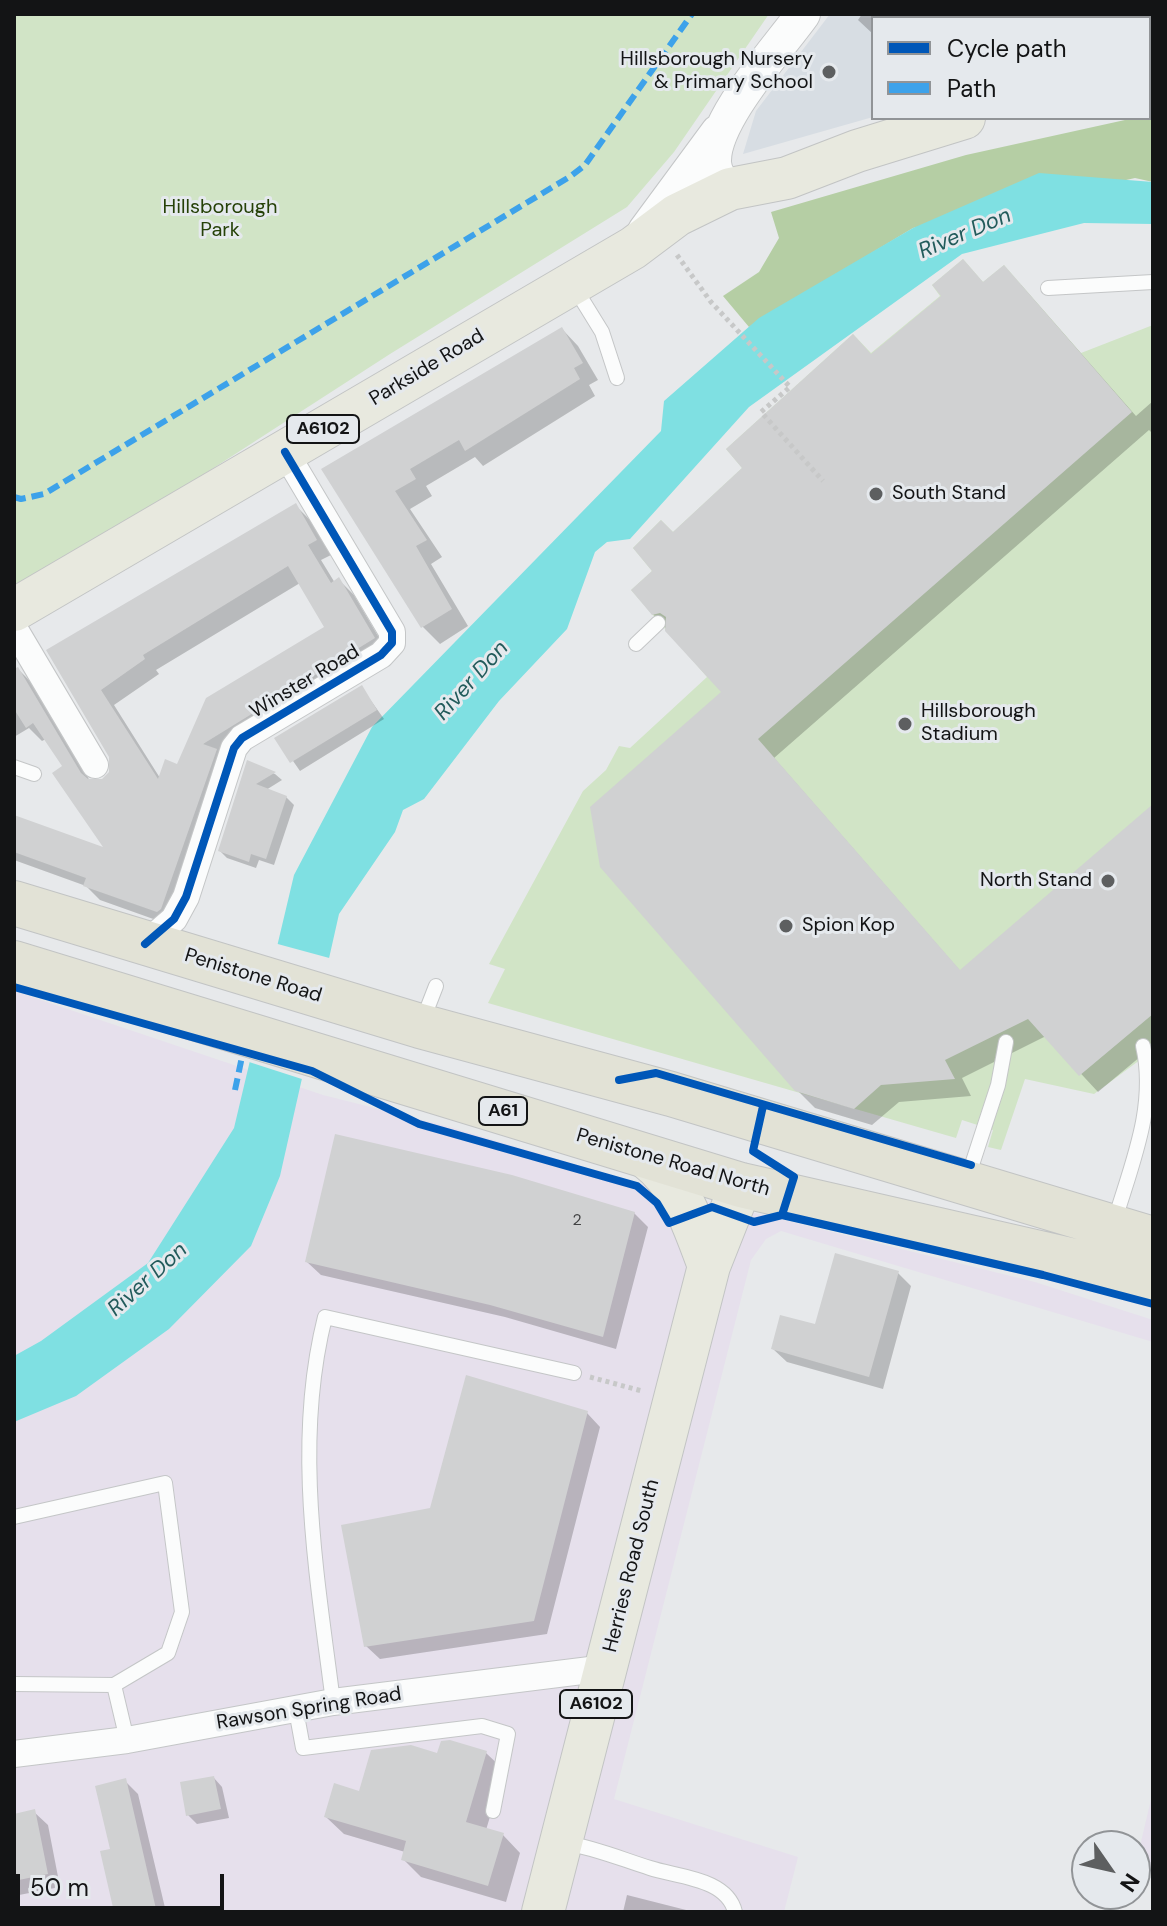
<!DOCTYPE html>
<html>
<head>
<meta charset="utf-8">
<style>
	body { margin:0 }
	#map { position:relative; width:1167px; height:1926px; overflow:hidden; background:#e7e9eb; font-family:"DM Sans",sans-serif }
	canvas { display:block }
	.frame { position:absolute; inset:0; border:16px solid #131415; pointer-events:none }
	.legend { position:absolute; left:871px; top:16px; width:280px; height:104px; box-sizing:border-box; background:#e5e9ed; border:2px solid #919497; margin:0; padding:10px 14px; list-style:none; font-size:24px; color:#131415 }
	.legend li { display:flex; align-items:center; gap:16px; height:40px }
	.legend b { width:40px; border:2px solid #919497 }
	.north { position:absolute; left:1071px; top:1830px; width:80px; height:80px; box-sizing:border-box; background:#e5e9ed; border:2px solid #919497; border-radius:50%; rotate:124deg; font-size:22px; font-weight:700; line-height:32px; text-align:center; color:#131415 }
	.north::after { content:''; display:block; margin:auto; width:28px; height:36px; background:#5d5f60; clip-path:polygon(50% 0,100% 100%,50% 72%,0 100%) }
	.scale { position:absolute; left:16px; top:1874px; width:208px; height:36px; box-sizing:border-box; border:4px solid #131415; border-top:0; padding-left:10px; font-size:24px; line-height:28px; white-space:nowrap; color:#131415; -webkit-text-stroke:6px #e5e9ed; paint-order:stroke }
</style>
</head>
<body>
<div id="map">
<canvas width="1167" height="1926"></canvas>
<div class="frame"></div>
<ul class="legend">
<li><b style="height:10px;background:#0057b8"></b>Cycle path</li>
<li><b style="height:10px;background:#3da2ea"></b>Path</li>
</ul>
<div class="north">N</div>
<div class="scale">50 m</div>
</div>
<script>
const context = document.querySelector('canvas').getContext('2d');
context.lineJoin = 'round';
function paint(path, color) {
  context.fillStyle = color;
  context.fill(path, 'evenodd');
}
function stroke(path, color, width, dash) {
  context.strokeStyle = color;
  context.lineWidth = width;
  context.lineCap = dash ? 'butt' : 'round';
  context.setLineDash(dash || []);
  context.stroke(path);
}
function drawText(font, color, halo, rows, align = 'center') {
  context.font = font + ' "DM Sans",sans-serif';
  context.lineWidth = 6;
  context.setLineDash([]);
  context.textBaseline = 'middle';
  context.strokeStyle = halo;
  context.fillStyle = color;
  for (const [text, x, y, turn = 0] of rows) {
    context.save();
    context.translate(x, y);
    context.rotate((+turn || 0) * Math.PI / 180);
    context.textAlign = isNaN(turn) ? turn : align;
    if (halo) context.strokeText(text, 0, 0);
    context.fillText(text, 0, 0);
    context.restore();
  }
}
const built = new Path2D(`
	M830 14H1153V116L1149 106V18H873V117L743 154 756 111Z`);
const industrial = new Path2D(`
	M14 991 323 1095 450 1127 662 1190 1035 1282 1153 1320V1342L781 1231 766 1239 751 1260 614 1799 798 1857 784 1912H14Z
	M1153 1791V1876L1139 1850Z`);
const green = new Path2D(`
	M14 14H769L674 152 627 207 390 354 14 597Z
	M963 259 983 282 1004 265 1081 353 1153 325V1058L1148 1054 1094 1094 1025 1079 1001 1150 988 1147 993 1130 962 1120 956 1138 488 1003 505 969 489 964 583 791 606 770 619 746 630 748 707 677 631 590 652 571 633 548 661 520 673 532 742 468 726 449 853 334 871 353 940 296 932 285Z`);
const forest = new Path2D(`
	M1152 114 1153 182 1135 178 913 228 749 327 723 296 759 272 779 238 771 212 966 155 1134 118H1149Z`);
const water = new Path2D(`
	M1039 173 1153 182V224L1084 223 962 254 749 407 630 539 607 542 595 552 567 629 499 701 424 799 403 810 395 832 339 914 280 1176 251 1246 169 1329 76 1396 14 1422V1356L41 1341 148 1263 234 1128 294 875 372 727 661 431 664 401 759 318 913 228Z`);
const pier = new Path2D(`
	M274 943 333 959 308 1081 246 1061Z`);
const shadow = new Path2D(`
	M862 14H970L967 18H873V34L858 20Z
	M985 284 1021 285 1136 416 1153 401V434L1149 430 774 758 961 972 1153 807V1046L1098 1092 1046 1036 962 1078 971 1096 899 1102 872 1125 815 1108 797 1090 724 692 653 614 655 572 673 535 872 355Z
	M562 329 578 346 598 380 589 385 595 396 483 466 475 457 426 486 432 496 410 509 442 557 431 564 468 626 440 644 423 627 324 470Z
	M295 505 310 520 331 555 321 560 335 583 339 580 354 595 388 653 221 756 173 926 100 900 86 886 14 860V817L108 851 65 767 46 739 42 741 29 728 14 737V671L18 669 32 683 90 781H103L111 773V756L49 651ZM300 583 327 628 178 767 160 778 114 705 159 674 156 670Z
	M362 688 384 719 300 771 277 738Z
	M248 763 275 774 282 780 266 790 286 797 294 805 274 865 259 860 256 868 227 858 220 851Z
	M634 1213 648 1227 616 1349 505 1317 321 1275 307 1262Z
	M898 1273 911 1286 883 1389 787 1362 773 1349 817 1327Z
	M587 1413 600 1427 547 1634 380 1659 366 1646 432 1509Z
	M486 1753 504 1770 486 1830 503 1835 520 1853 506 1902 421 1877 403 1859 405 1852 344 1834 326 1817 361 1793 439 1755Z
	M214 1778 222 1787 229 1818 197 1824 188 1815Z
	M125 1781 138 1794 166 1912H116L112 1850Z
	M34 1812 48 1825 60 1887 14 1896V1816Z
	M627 1895 694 1912H623Z`);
const building = new Path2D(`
	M963 259 983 282 1004 265 1132 412 758 739 960 970 1153 804V1014L1079 1076 1028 1019 945 1060 955 1079 881 1085 854 1109 795 1091 600 867 590 807 721 692 665 631 666 617 660 613 652 615 631 590 652 571 633 548 661 520 673 532 742 468 726 449 853 334 871 354 941 296 932 285Z
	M562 327 583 363 574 368 580 379 465 451 459 440 410 469 416 479 395 491 427 540 416 546 452 609 421 628 321 469Z
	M296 503 317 540 308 545 331 583 339 577 375 638 203 744 217 749 161 909 157 912 83 886 86 878 14 852V815L103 847 52 773 62 766 33 723 26 728 14 709V669L18 667 81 773 88 779H102L109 772V757L46 650ZM288 566 324 627 206 698 177 764 165 759 158 779 101 690 145 659 143 655Z
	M362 685 377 710 290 763 274 738Z
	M247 760 276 772 256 784 287 796 266 859 251 854 249 862 218 851Z
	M335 1134 512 1175 635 1212 603 1337 490 1305 305 1262Z
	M835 1253 899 1271 869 1377 771 1349 780 1315 815 1324Z
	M466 1375 588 1411 534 1621 364 1647 341 1525 430 1508Z
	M450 1740 487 1751 466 1822 504 1833 488 1886 401 1860 406 1841 324 1817 334 1783 359 1791 371 1750 411 1745 437 1753 441 1741Z
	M214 1776 221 1809 186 1816 180 1782Z
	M126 1778 156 1909 141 1912H114L100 1851 110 1849 95 1786Z
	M35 1809 48 1874 14 1881V1814Z`);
const path = new Path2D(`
	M677 255 711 302 790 387 761 412 823 481
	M590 1377 642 1391`);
const service = new Path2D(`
	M573 285 602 332 617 378
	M1048 288 1153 282
	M636 644 658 623
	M14 767 34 774
	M422 1022 436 986
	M967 1180 998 1085 1006 1042
	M1114 1223C1131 1165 1157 1107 1143 1046
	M14 1517 165 1483 182 1612 168 1653 114 1685 14 1684
	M114 1685 127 1740
	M333 1702C317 1575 293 1444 325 1317L574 1373
	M296 1710 303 1748 482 1726 508 1734 493 1811
	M565 1843C596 1848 621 1859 650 1868 677 1877 727 1878 735 1912`);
const minor = new Path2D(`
	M14 628 95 765
	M145 944 174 919 186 897 234 748 242 738 381 655 392 643V632L285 452
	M14 1754 127 1740 333 1702 606 1668`);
const tertiary = new Path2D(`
	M730 189C722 182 715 175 714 163 712 120 778 49 803 14
	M645 231 718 132`);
const primary = new Path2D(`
	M1149 64 1153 63
	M14 610 633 248 677 215 730 189 787 178 857 151 964 118
	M647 1158C682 1185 694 1227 709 1266
	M543 1912 709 1266 741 1185`);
const trunk = new Path2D(`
	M14 903 420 1026 671 1094 1153 1239
	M14 963 741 1185 1153 1279`);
const quiet = new Path2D(`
	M14 497 21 499 44 494 571 176 585 165 692 14
	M235 1090 243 1052`);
const cycleway = new Path2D(`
	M145 944 174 919 186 897 234 748 242 738 381 655 392 643V632L285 452
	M14 987 312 1071 419 1124 637 1186 657 1203 669 1223 712 1207 754 1222 782 1215 1043 1275 1153 1304
	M619 1080 656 1073 971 1165
	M763 1106 753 1151 794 1177 782 1215`);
const markers = [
	[829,72,8,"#5d5f60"],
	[876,494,8,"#5d5f60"],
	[905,724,8,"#5d5f60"],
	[1108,881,8,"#5d5f60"],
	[786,926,8,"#5d5f60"]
];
const numberNames = [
	["2",577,1221]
];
const shields = [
	[323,429,72],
	[503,1111,48],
	[596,1704,72]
];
const shieldNames = [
	["A6102",323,429],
	["A61",503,1111],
	["A6102",596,1704]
];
const poiNames = [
	["Hillsborough Nursery",813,60,"right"],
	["& Primary School",813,83,"right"],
	["South Stand",892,494],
	["Hillsborough",921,712],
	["Stadium",921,735],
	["North Stand",1092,881,"right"],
	["Spion Kop",802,926]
];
const parkNames = [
	["Hillsborough",220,208],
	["Park",220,231]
];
const streetNames = [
	["Parkside Road",427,368,-31],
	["Winster Road",305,682,-31],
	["Penistone Road",253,976,17],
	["Penistone Road North",673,1163,16],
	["Herries Road South",632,1566,-76],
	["Rawson Spring Road",309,1709,-9]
];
const waterNames = [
	["River Don",965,234,-23],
	["River Don",472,681,-48],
	["River Don",148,1280,-42]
];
paint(built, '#d7dde3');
paint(industrial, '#e6e0ec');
paint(green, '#d1e4c6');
paint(forest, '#b5cea4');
paint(water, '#7fe0e2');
paint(pier, '#e7e9eb');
paint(shadow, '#0003');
paint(building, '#d0d1d2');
stroke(service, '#c4c6c7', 16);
stroke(minor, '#c4c6c7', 28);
stroke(tertiary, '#c4c6c7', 36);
stroke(primary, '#c2c4c4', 44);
stroke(trunk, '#c2c4c4', 46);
stroke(path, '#c7c8c8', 5, [4, 4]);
stroke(service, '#fbfcfc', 14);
stroke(minor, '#fbfcfc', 26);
stroke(tertiary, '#fbfcfc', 34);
stroke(primary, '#e8e9df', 42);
stroke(trunk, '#e2e2d6', 44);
stroke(quiet, '#3da2ea', 6, [12, 6]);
stroke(cycleway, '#0057b8', 8);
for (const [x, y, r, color] of markers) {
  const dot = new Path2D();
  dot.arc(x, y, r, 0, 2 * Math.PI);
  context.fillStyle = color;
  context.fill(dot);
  stroke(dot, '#e5e9ed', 3);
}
drawText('16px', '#424344', null, numberNames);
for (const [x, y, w] of shields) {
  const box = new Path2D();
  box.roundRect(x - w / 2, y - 14, w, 28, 6);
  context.fillStyle = '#e5e9ed';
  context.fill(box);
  stroke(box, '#131415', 2);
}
drawText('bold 18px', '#131415', null, shieldNames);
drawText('20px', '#131415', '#e5e9ed', poiNames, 'left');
drawText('20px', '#264108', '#e5e9ed', parkNames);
drawText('20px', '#131415', '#e5e9ed', streetNames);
drawText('italic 22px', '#225b5b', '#e5e9ed', waterNames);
</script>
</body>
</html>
